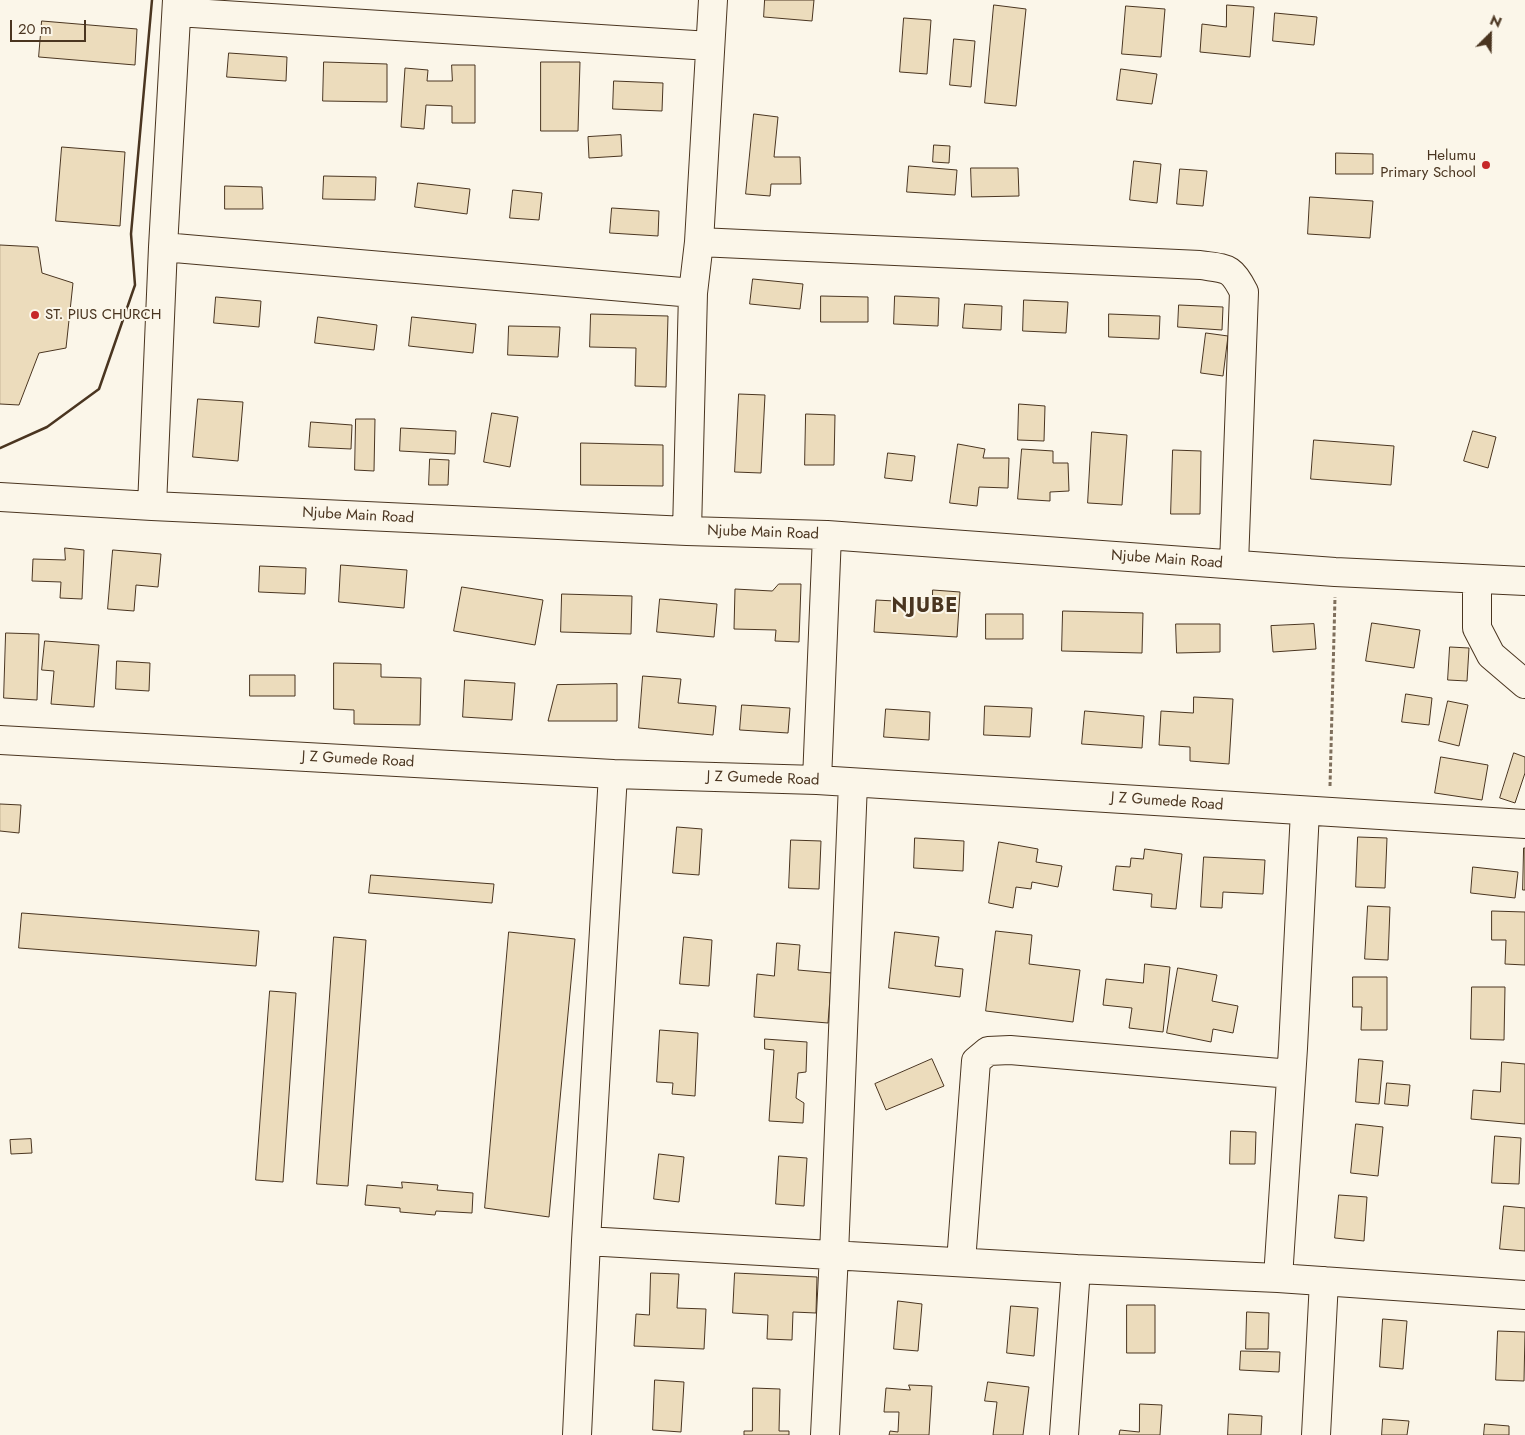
<!DOCTYPE html>
<html>
<head>
<meta charset="utf-8">
<style>
	body { margin:0 }
	#map { position:relative; width:1525px; height:1435px; overflow:hidden; background:#fbf6e9; font-family:Jost,sans-serif }
	canvas { display:block }
	.north { position:absolute; left:1465px; top:10px; width:50px; height:50px; -webkit-text-stroke:4px #fbf6e9; paint-order:stroke; rotate:23deg; font-size:14px; font-weight:700; line-height:20px; text-align:center; color:#4a3520 }
	.north::after { content:''; display:block; margin:auto; width:18px; height:22px; background:#4a3520; clip-path:polygon(50% 0,100% 100%,50% 72%,0 100%) }
	.scale { position:absolute; left:10px; top:20px; width:76px; height:22px; box-sizing:border-box; border:2px solid #4a3520; border-top:0; padding-left:6px; font-size:15px; line-height:18px; white-space:nowrap; color:#4a3520; -webkit-text-stroke:4px #fbf6e9; paint-order:stroke }
</style>
</head>
<body>
<div id="map">
<canvas width="1525" height="1435"></canvas>
<div class="north">N</div>
<div class="scale">20 m</div>
</div>
<script>
const context = document.querySelector('canvas').getContext('2d');
context.lineJoin = 'round';
function paint(path, color) {
  context.fillStyle = color;
  context.fill(path, 'evenodd');
}
function stroke(path, color, width, dash) {
  context.strokeStyle = color;
  context.lineWidth = width;
  context.lineCap = dash ? 'butt' : 'round';
  context.setLineDash(dash || []);
  context.stroke(path);
}
function drawText(font, color, halo, rows, align = 'center') {
  context.font = font + ' Jost,sans-serif';
  context.lineWidth = 4;
  context.setLineDash([]);
  context.textBaseline = 'middle';
  context.strokeStyle = halo;
  context.fillStyle = color;
  for (const [text, x, y, turn = 0] of rows) {
    context.save();
    context.translate(x, y);
    context.rotate((+turn || 0) * Math.PI / 180);
    context.textAlign = isNaN(turn) ? turn : align;
    if (halo) context.strokeText(text, 0, 0);
    context.fillText(text, 0, 0);
    context.restore();
  }
}
const building = new Path2D(`
	M765 0H814L812 21 764 17Z
	M994 5 1026 9 1016 106 985 103Z
	M1227 5 1254 7 1250 57 1200 52 1202 24 1226 27Z
	M1126 6 1165 9 1161 57 1122 54Z
	M1275 13 1317 17 1314 45 1273 41Z
	M904 18 931 20 927 74 900 72Z
	M42 21 137 29 135 65 39 57Z
	M954 39 975 41 971 87 950 85Z
	M229 53 287 57 286 81 227 77Z
	M324 62 387 64V102L323 101Z
	M541 62H580L578 131H541Z
	M452 65H475V123H452V106L426 105 424 129 401 127 405 68 428 70 427 81H452Z
	M1121 69 1157 74 1152 104 1117 100Z
	M614 81 663 83 662 111 613 109Z
	M754 114 778 117 774 157H800L801 184H771L770 196 746 194Z
	M621 135 622 156 589 158 588 137Z
	M934 145 950 146 949 163 933 162Z
	M62 147 125 152 120 226 56 221Z
	M1336 153 1373 154V174H1336Z
	M1134 161 1161 164 1157 203 1130 200Z
	M909 166 957 170 955 195 907 192Z
	M971 168H1018L1019 196 972 197Z
	M1180 169 1207 171 1203 206 1177 204Z
	M324 176 376 177 375 200 323 199Z
	M418 183 470 189 467 214 415 207Z
	M225 186 262 187 263 209H225Z
	M513 190 542 193 539 220 510 218Z
	M1310 197 1373 201 1370 238 1308 234Z
	M612 208 659 211 658 236 610 233Z
	M0 245 38 247 42 273 73 283 66 348 39 353 19 405 0 404Z
	M753 279 803 284 800 309 750 304Z
	M821 296 868 297V322H821Z
	M895 296 939 298 938 326 894 324Z
	M216 297 261 301 259 327 214 323Z
	M1024 300 1068 302 1066 333 1023 331Z
	M965 304 1002 306 1001 330 963 328Z
	M1179 305 1223 307 1222 330 1178 327Z
	M591 314 668 316 666 387 635 386 636 348 590 347Z
	M1109 314 1160 316 1159 339 1109 337Z
	M318 317 377 325 374 350 315 343Z
	M412 317 476 324 473 353 409 346Z
	M509 326 560 327 558 357 508 355Z
	M1206 333 1228 336 1223 376 1201 373Z
	M739 394 765 395 761 473 735 472Z
	M198 399 243 402 238 461 193 457Z
	M1019 404 1045 406 1044 441 1018 440Z
	M492 413 518 417 510 467 484 462Z
	M806 414 835 415 834 465H805Z
	M356 419H375L374 471 355 470Z
	M311 422 352 425 351 449 309 447Z
	M401 428 456 431 455 454 400 451Z
	M1473 431 1496 437 1488 468 1464 461Z
	M1092 432 1127 435 1122 505 1088 503Z
	M1314 440 1394 446 1391 485 1311 479Z
	M581 443 663 445V486L581 485Z
	M958 444 985 449 983 458H1009L1008 488 979 487 977 506 950 503Z
	M1022 449 1053 451V463H1068L1069 491 1050 492V501L1018 499Z
	M1173 450 1201 451 1200 514H1171Z
	M888 453 915 456 912 481 885 478Z
	M430 459 449 460 448 485H429Z
	M65 548 84 550 82 599 60 598 61 582 32 581 33 559 65 560Z
	M113 550 161 554 158 587 136 585 134 611 108 609Z
	M341 565 407 570 404 608 339 602Z
	M260 566 306 568 305 594 259 592Z
	M779 584H801L799 642 775 641 776 630 734 629 735 589 772 591Z
	M462 587 543 600 535 645 454 631Z
	M933 590 960 592 957 637 874 632 876 600 932 603Z
	M562 594 632 596 631 634 561 632Z
	M660 599 717 604 714 637 657 632Z
	M1063 611 1143 613 1142 653 1062 651Z
	M986 614H1023V639H986Z
	M1372 623 1420 630 1414 668 1366 661Z
	M1176 624H1220V652L1177 653Z
	M1314 624 1316 649 1273 652 1271 626Z
	M6 633 39 634 37 700 4 698Z
	M45 641 99 645 94 707 51 704 54 671 42 670Z
	M1450 647 1469 648 1467 681 1448 680Z
	M117 661 150 663 149 691 116 689Z
	M334 663 381 664V677L421 678 420 725 354 724V710L334 709Z
	M250 675H295V696H250Z
	M643 676 681 679 678 703 716 706 713 735 639 728Z
	M465 680 515 683 512 720 463 717Z
	M617 684V721H548L557 685Z
	M1406 694 1432 698 1429 725 1402 722Z
	M1194 697 1233 699 1229 764 1190 761V747L1159 745 1161 711 1193 713Z
	M1448 701 1468 705 1459 746 1439 741Z
	M742 705 790 708 788 733 740 730Z
	M985 706 1032 708 1030 737 984 735Z
	M886 709 930 712 929 740 884 737Z
	M1085 711 1144 716 1142 748 1082 744Z
	M1514 753 1525 757V773L1515 803 1500 798Z
	M1441 757 1488 765 1482 800 1435 793Z
	M0 804 21 805 19 833 0 831Z
	M677 827 702 829 699 875 673 873Z
	M1358 837 1387 838 1385 888 1356 887Z
	M915 838 964 841 963 871 914 868Z
	M791 840 821 841 819 889 789 888Z
	M999 842 1038 849 1036 862 1062 866 1058 887 1032 882 1031 889 1016 887 1013 908 989 903Z
	M1524 848H1525V890H1523Z
	M1145 849 1182 854 1176 909 1151 907 1152 894 1113 890 1116 866 1130 867 1131 858 1143 859Z
	M1204 857 1265 860 1263 894 1223 892 1222 908 1201 907Z
	M1473 867 1518 872 1515 898 1471 893Z
	M371 875 494 884 492 903 369 893Z
	M1368 906 1390 907 1388 960 1365 959Z
	M1492 911 1525 912V965L1505 964 1506 940H1492Z
	M22 913 259 931 256 966 19 948Z
	M996 931 1032 935 1029 964 1080 970 1073 1022 986 1011Z
	M509 932 575 939 549 1217 485 1208Z
	M895 932 939 937 935 966 963 969 960 997 889 988Z
	M334 937 366 940 348 1186 317 1184Z
	M684 937 712 940 709 986 680 984Z
	M777 943 800 945 798 970 832 973 828 1023 754 1017 757 974 774 976Z
	M1145 964 1170 967 1163 1032 1129 1028 1132 1008 1103 1005 1106 979 1143 983Z
	M1178 968 1217 975 1212 1001 1238 1006 1233 1033 1213 1029 1211 1042 1167 1033Z
	M1353 977H1387V1030H1361L1362 1007H1353Z
	M1472 987H1505L1504 1040 1471 1039Z
	M270 991 296 993 283 1182 256 1180Z
	M660 1030 698 1033 695 1096 672 1094 673 1083 657 1082Z
	M765 1039 807 1042 806 1072 798 1073 796 1098 804 1103 803 1123 769 1121 774 1050 765 1049Z
	M932 1059 944 1086 886 1110 875 1084Z
	M1359 1059 1383 1061 1379 1104 1356 1102Z
	M1502 1062 1525 1064V1124L1471 1119 1473 1090 1500 1092Z
	M1387 1083 1410 1085 1408 1106 1385 1104Z
	M1356 1124 1383 1127 1378 1176 1351 1173Z
	M1231 1131 1256 1132 1255 1164H1230Z
	M1495 1136 1521 1138 1519 1184 1492 1183Z
	M31 1139 32 1153 11 1154 10 1140Z
	M659 1154 684 1157 679 1202 654 1199Z
	M779 1156 807 1158 804 1206 776 1204Z
	M402 1182 438 1185 437 1190 473 1193 472 1213 436 1211 435 1215 400 1212V1208L365 1205 367 1185 402 1188Z
	M1339 1195 1367 1197 1364 1241 1335 1238Z
	M1504 1206 1525 1208V1251L1500 1249Z
	M651 1273 679 1274 677 1308 706 1309 704 1349 634 1346 636 1314 649 1315Z
	M735 1273 817 1277 816 1313 793 1312 792 1340 767 1339 768 1315 733 1313Z
	M898 1301 922 1304 918 1351 894 1349Z
	M1127 1305H1155V1353H1127Z
	M1011 1306 1038 1308 1034 1356 1007 1353Z
	M1247 1312 1269 1313 1268 1349H1246Z
	M1383 1319 1407 1321 1403 1369 1380 1367Z
	M1498 1331 1525 1332 1524 1381 1496 1380Z
	M1241 1351 1280 1352 1279 1372 1240 1370Z
	M655 1380 684 1382 681 1432 653 1430Z
	M988 1382 1029 1387 1023 1435H993L997 1402 985 1401Z
	M909 1385 932 1386 929 1435H889L890 1431 898 1432 899 1412H884L886 1388 910 1390Z
	M753 1388 780 1389 779 1431H789V1435H744V1431H752Z
	M1140 1404 1162 1405 1160 1435H1119L1120 1430 1139 1432Z
	M1229 1414 1262 1416 1261 1435H1228Z
	M1383 1419 1409 1421 1407 1435H1382Z
	M1485 1424 1509 1426V1435H1484Z`);
const path = new Path2D(`
	M1330 786 1335 597`);
const minor = new Path2D(`
	M177 12 710 46
	M699 242 1200 265C1227 269 1231 266 1244 292L1234 564
	M163 247 693 293
	M0 497 152 506 687 531 827 535 1335 572 1525 581
	M152 506 163 247 177 0
	M687 531 693 293 699 242 713 0
	M1477 580V628L1491 655 1525 684
	M0 740 613 774 817 780 1525 824
	M817 780 827 535
	M586 1241 1076 1269 1278 1278 1525 1295
	M961 1262 976 1061 988 1051 1010 1050 1291 1074
	M1278 1278 1293 1048 1305 811
	M577 1435 586 1241 613 774
	M825 1435 834 1254 853 783
	M1064 1435 1076 1269
	M1316 1435 1324 1281`);
const wall = new Path2D(`
	M0 448 47 427 99 389 135 285 131 234 152 0`);
const markers = [
	[1486,165,5,"#c62828"],
	[35,315,5,"#c62828"]
];
const poiNames = [
	["Helumu",1476,156],
	["Primary School",1476,173],
	["ST. PIUS CHURCH",45,315,"left"]
];
const streetNames = [
	["Njube Main Road",358,516,3],
	["Njube Main Road",763,533,2],
	["Njube Main Road",1167,560,4],
	["J Z Gumede Road",358,760,3],
	["J Z Gumede Road",763,779,2],
	["J Z Gumede Road",1167,802,4]
];
const districtNames = [
	["NJUBE",925,607]
];
paint(building, '#ecdcbc');
stroke(building, '#4a3520', 1);
stroke(minor, '#4a3520', 30);
stroke(path, '#7f6f5c', 3, [4, 2.5]);
stroke(minor, '#fbf6e9', 28);
stroke(wall, '#4a3520', 2.5);
for (const [x, y, r, color] of markers) {
  const dot = new Path2D();
  dot.arc(x, y, r, 0, 2 * Math.PI);
  context.fillStyle = color;
  context.fill(dot);
  stroke(dot, '#fbf6e9', 2);
}
drawText('15px', '#4a3520', '#fbf6e9', poiNames, 'right');
drawText('15px', '#4a3520', '#fbf6e9', streetNames);
context.letterSpacing = '1px';
drawText('bold 20px', '#4a3520', '#fbf6e9', districtNames);
context.letterSpacing = '0px';
</script>
</body>
</html>
